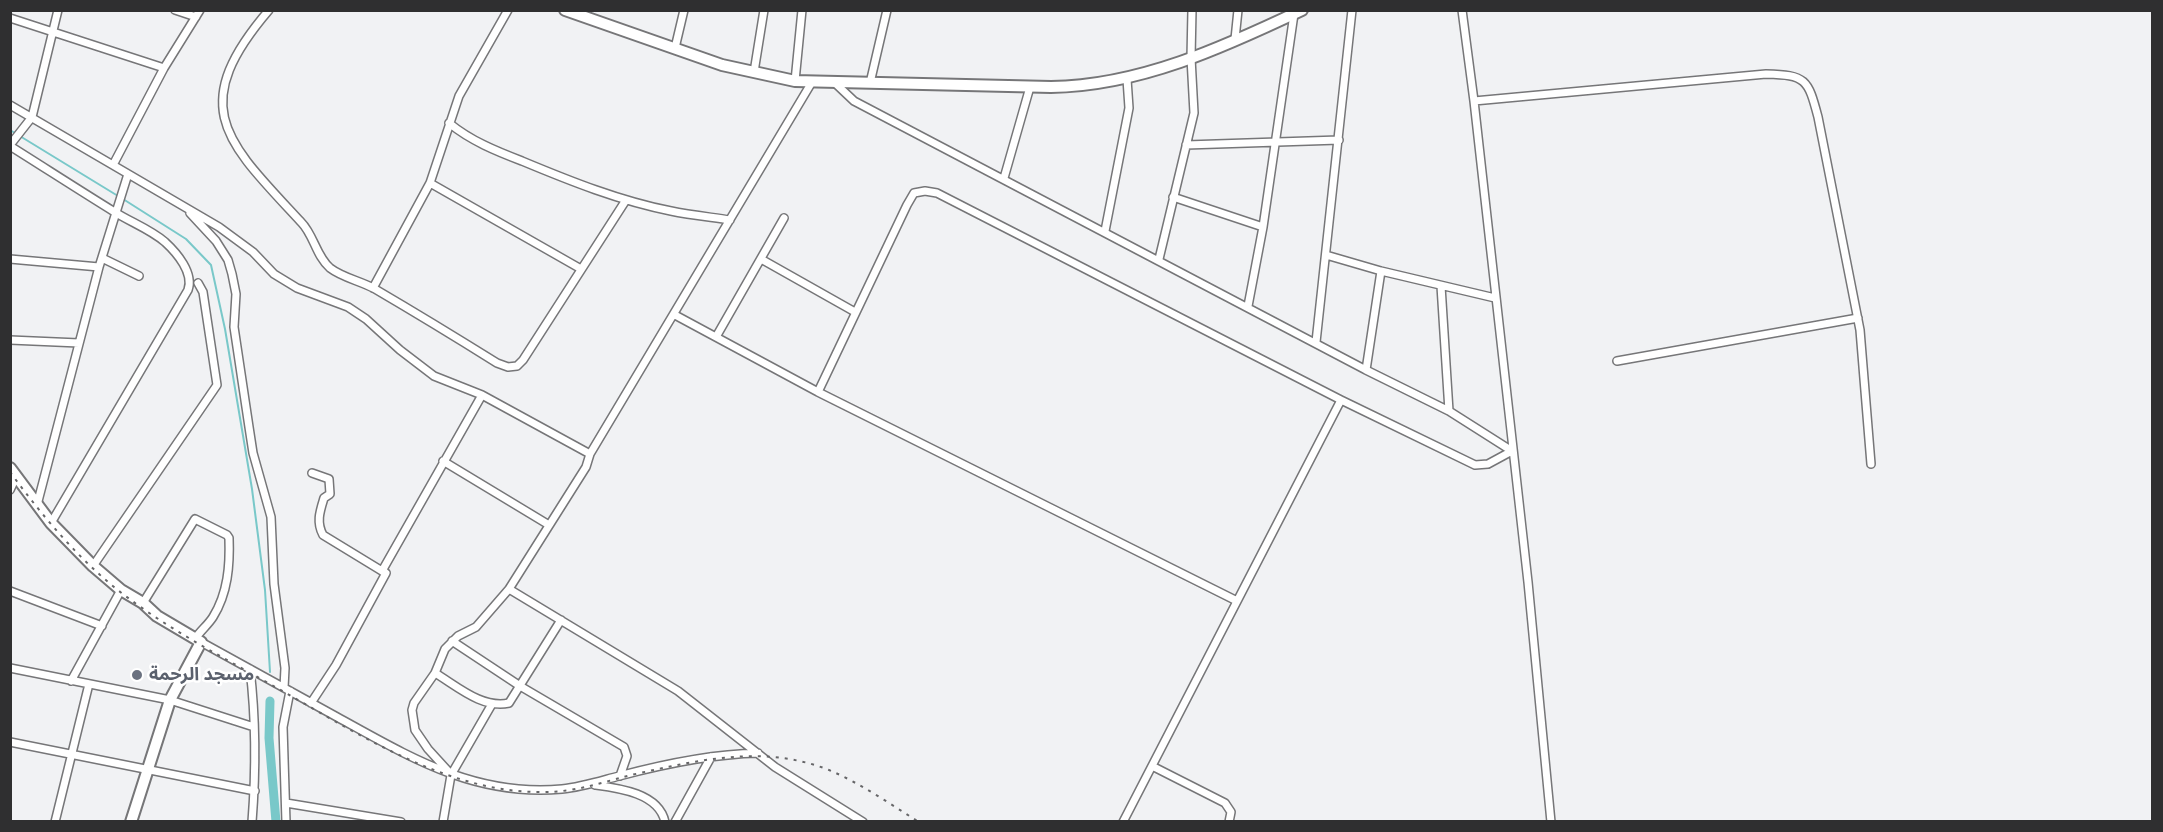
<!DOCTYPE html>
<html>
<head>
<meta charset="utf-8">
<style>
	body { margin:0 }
	#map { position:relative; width:2163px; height:832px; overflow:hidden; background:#f1f2f4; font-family:"IBM Plex Sans",sans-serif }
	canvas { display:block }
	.frame { position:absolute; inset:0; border:12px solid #2f2f30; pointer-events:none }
</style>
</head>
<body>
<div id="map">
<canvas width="2163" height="832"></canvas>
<div class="frame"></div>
</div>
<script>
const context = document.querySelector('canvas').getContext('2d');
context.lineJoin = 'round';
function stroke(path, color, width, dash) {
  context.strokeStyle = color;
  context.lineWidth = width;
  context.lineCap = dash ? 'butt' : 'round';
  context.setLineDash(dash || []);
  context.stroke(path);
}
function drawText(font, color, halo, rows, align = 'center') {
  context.font = font + ' "IBM Plex Sans","Noto Sans Arabic",sans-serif';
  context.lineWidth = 5;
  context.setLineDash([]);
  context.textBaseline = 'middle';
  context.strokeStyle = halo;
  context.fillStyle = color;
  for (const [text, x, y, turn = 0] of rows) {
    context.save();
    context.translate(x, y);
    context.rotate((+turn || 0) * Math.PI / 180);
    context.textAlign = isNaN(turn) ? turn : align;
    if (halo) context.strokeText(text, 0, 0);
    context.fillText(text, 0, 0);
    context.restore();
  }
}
const stream = new Path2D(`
	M10 130 118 196
	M123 199 186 239 211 265 225 329 252 489 265 590 270 672`);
const canal = new Path2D(`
	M270 701 269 738 276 822`);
const street = new Path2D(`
	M175 10 196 17
	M269 10C185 108 227 142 301 222 314 235 316 256 330 268 343 278 361 281 375 289 416 313 457 338 497 363L508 367 517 366 523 360 626 200
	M1462 10 1474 101 1528 582 1551 822
	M10 18 164 68
	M1235 39 1238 10
	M675 48 684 10
	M754 72 764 10
	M795 81 802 10
	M812 82 590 454 586 467 509 589 678 691 775 767 863 822
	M870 83 887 10
	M1474 101 1766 74C1806 75 1808 79 1818 117L1860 330 1871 464
	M10 105 219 227 253 252 274 274 297 288 348 307 366 319 400 350 434 376 482 395 590 454
	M449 123C471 141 496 151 522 161 570 181 620 201 671 211 690 215 710 217 730 220
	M10 145 32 117 58 10
	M1186 145 1339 140
	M10 146C45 168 79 190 113 211 130 222 150 229 165 242 177 253 194 273 188 290L51 523
	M113 165 164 68 200 10
	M1004 178 1030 87
	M430 183 581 269
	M1173 197 1263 227
	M190 213 216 241 228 260 232 274 236 294 234 327 249 427 253 453 271 517 274 584 285 668 284 688
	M1105 231 1129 108 1127 79
	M1326 255 1381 271 1495 298
	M102 258 139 276
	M10 259 99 267
	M761 259 855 312
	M1159 259 1194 113 1191 58 1192 10
	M1441 286 1449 411
	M373 288 430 183 459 96 508 10
	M1248 306 1263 227 1294 14
	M675 315 818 392 1237 601
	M716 337 784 218
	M10 340 79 343
	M1316 342 1352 10
	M1617 361 1858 318
	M1366 370 1381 271
	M818 392 907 205 914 193 925 191 937 193 1341 400 1475 465 1488 464 1512 451 1449 411 1366 370 854 101 835 83
	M443 461 549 525
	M312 473 329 479 330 494 324 498C320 511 316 522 323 535L382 571
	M10 490 16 477
	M37 505 99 267 128 174
	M93 566 217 385 203 292 198 283
	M10 591 102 626
	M143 603 195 519 227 535 229 538C230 565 228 593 213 617 208 625 200 631 195 639
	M452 641 520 686 624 747 627 756 620 776
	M201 642C246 667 291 692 337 717 410 757 474 797 562 789 582 787 600 781 619 776 664 764 711 754 758 753
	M10 668 170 700 254 727
	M250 669C256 720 256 771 252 822
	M435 673C457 686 482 709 509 703L561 620
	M71 681 121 590
	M311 703 336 665 386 573 382 571 482 395
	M10 742 255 791
	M1152 766 1225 803 1231 812 1229 822
	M449 772 428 749 415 730 412 710 414 703 435 673 445 649 458 636 476 627 509 589
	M595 785C618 788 659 793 665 822
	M286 803 401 822
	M55 822 89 684
	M286 822 283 727 290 691
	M443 822 451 775 492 704
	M675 822 711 757
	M1123 822 1341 400`);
const secondary = new Path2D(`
	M565 10 722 65 795 81 1051 87C1139 86 1224 47 1302 10
	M10 468 51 523 93 566 121 590 143 603 157 616 201 642 170 700 131 822`);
const rail = new Path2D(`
	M10 472C41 514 74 554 114 587 165 628 221 656 277 688 355 732 446 792 539 792 577 793 604 781 640 773 703 759 766 745 829 770 860 783 890 804 919 822`);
const markers = [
	[137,675,6,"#6b7280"]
];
const worshipNames = [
	["مسجد الرحمة",149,675]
];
stroke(stream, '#79c8c9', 2);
stroke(canal, '#79c8c9', 9);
stroke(street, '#767678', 10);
stroke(secondary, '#767678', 14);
stroke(street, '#fff', 7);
stroke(secondary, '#fff', 10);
stroke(rail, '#666668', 2, [3, 6]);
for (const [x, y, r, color] of markers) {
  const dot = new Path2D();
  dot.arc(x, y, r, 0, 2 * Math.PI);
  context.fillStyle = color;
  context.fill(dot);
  stroke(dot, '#fff', 2);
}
drawText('bold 18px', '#5b616d', '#fff', worshipNames, 'left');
</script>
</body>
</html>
